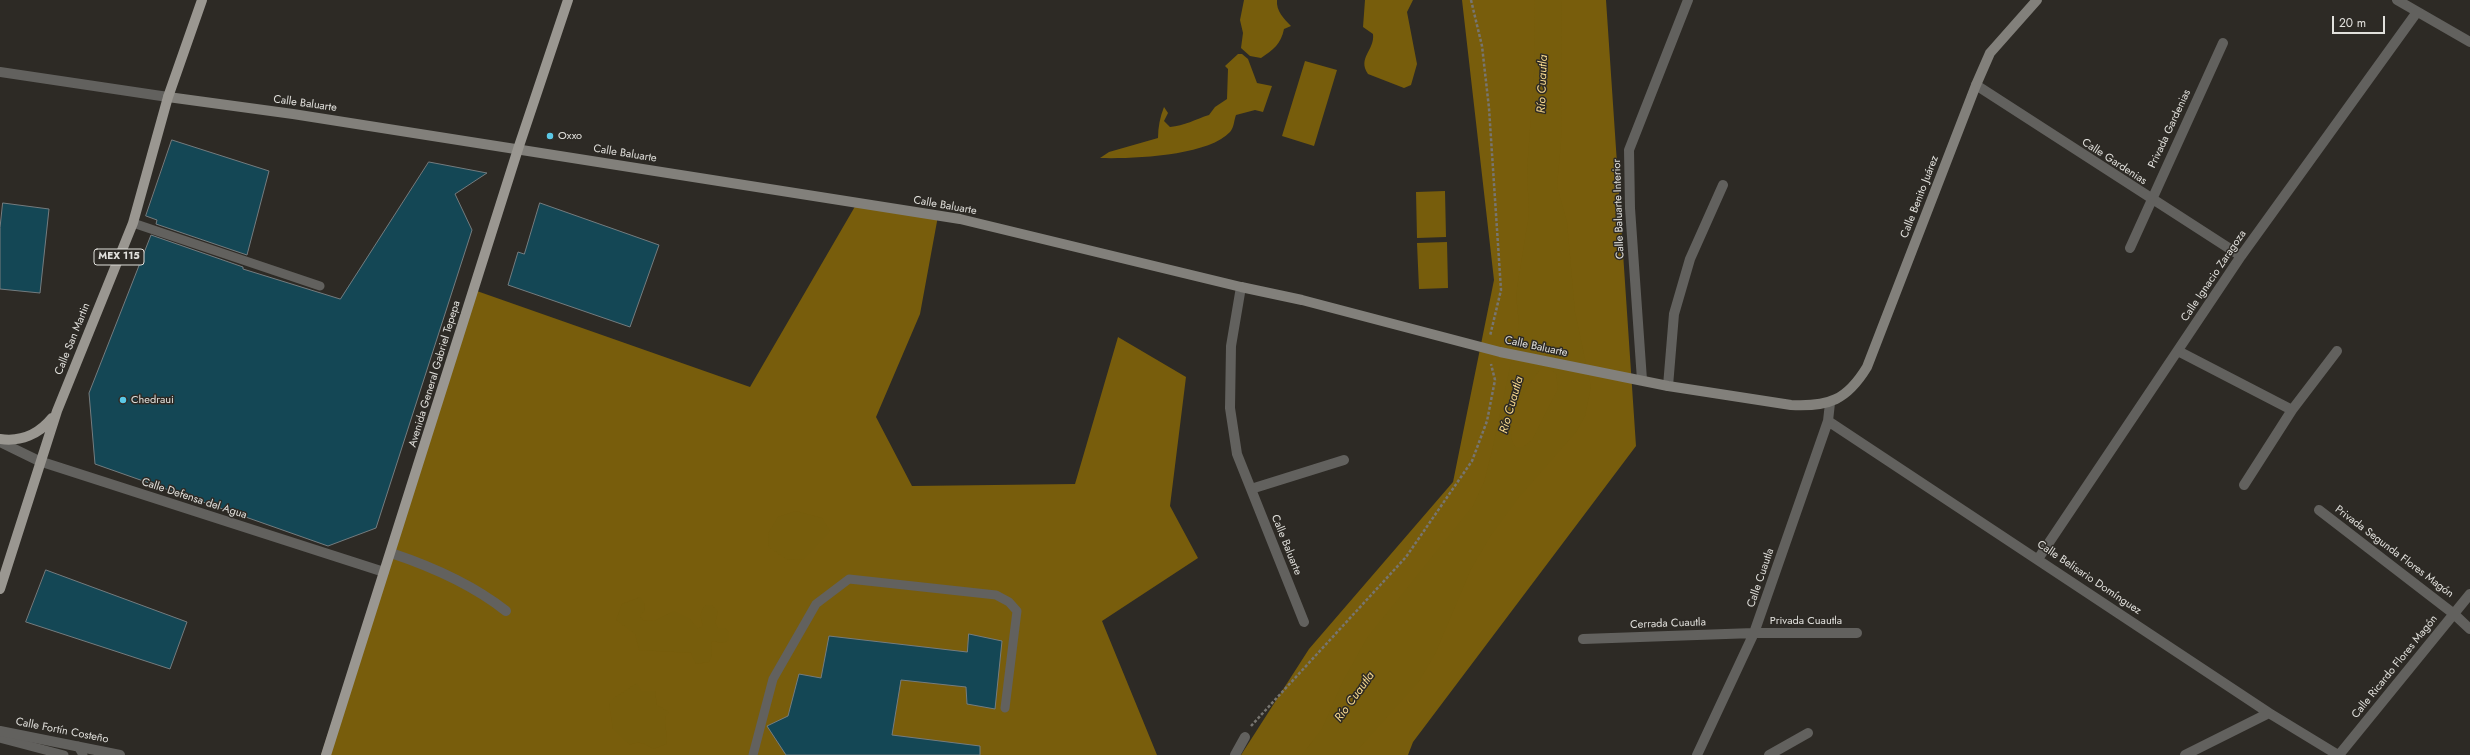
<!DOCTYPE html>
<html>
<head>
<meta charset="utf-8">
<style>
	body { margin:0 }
	#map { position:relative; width:2470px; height:755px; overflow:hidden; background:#2d2a25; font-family:Jost,sans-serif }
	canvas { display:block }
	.scale { position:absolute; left:2332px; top:16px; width:53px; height:18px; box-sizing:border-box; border:2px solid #e1e0dc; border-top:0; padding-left:5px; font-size:12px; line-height:14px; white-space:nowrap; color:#e1e0dc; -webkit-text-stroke:3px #2d2a25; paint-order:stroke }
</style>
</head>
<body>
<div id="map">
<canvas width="2470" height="755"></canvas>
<div class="scale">20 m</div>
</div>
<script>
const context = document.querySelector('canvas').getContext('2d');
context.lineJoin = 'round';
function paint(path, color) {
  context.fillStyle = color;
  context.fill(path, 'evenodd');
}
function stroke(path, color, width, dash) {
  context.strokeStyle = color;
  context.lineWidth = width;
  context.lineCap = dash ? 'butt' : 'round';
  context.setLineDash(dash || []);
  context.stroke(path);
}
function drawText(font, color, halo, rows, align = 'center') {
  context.font = font + ' Jost,sans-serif';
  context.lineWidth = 3;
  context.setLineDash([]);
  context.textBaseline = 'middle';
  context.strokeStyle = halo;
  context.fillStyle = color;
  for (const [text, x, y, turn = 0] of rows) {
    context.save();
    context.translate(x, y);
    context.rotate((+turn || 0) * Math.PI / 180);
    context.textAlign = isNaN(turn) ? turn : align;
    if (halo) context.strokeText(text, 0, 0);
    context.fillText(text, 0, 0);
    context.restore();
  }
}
const forest = new Path2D(`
	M1462 0H1606L1636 446 1413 742 1408 755H1241L1309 649 1453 482 1494 280Z
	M857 203 938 216 920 314 876 417 912 486 1075 484 1118 337 1186 377 1170 506 1198 558 1102 621 1157 755H321L474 290 750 387Z`);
const water = new Path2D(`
	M1244 0H1277C1276 11 1284 19 1291 26L1284 29C1281 44 1273 50 1261 58L1250 56 1241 48 1243 33 1240 20Z
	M1365 0H1413L1407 12 1417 64 1411 85 1404 88 1368 74C1357 58 1375 50 1373 34L1363 27Z
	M1535 0H1562L1561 143 1557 186 1567 222 1575 312 1591 387 1585 416 1576 432 1519 497 1491 535 1471 569 1435 654 1419 681 1353 755H1302L1322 729 1342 683 1367 638 1473 506 1484 482 1493 446 1519 325 1516 294 1529 214 1527 170 1534 74ZM1543 367H1548L1556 374 1558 389 1532 440 1523 447H1516C1500 430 1528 381 1543 367Z
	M1238 54H1242L1248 59 1257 83 1272 86 1263 112 1255 110 1236 115C1234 120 1234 128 1230 132 1208 156 1132 159 1100 158L1109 152 1158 138C1158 127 1160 117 1164 107L1168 113 1164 121 1170 127C1184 126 1196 119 1209 115L1215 107 1227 99 1228 69 1225 66Z
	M1305 61 1337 70 1314 146 1282 136Z
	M1445 191 1446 237 1417 238 1416 192Z
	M1447 242 1448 288 1419 289 1417 243Z
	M796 511 822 518 830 531 804 559 787 560 768 546 769 532 778 517Z
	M640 597 644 603 645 610 640 616 643 620 654 621 674 611 690 619 698 629 703 626C700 617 699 612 706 605H712L718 612 715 623 718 628H725L729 632V640L724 643 711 641 712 655 709 662 696 664 691 653 639 650 635 634 616 620 622 604Z
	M637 683 641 691H655L657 705 669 712 665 717 667 744 653 749C646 744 639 740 630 745L613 729 609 704 614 698Z`);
const building = new Path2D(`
	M172 140 269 171 247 255 156 224 157 220 146 216Z
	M429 162 487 173 455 194 472 230 376 528 328 546 95 464 89 393 151 235 243 267V269L340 299Z
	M3 203 49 209 40 293 0 289V228Z
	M540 203 659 245 630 327 508 285 518 252 524 254Z
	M46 570 187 622 170 669 26 622Z
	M969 634 1002 641 995 709 967 704 966 687 901 680 892 735 980 746V755H786L767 726 788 716 799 674 821 678 829 636 967 652Z`);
const path = new Path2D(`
	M1471 0 1482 46 1489 108 1501 290 1490 336
	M1251 726 1406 557 1472 461 1487 421 1495 380 1491 364`);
const lane = new Path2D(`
	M133 223 320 286
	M0 738 64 755
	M78 746 83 755
	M753 755 773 679 816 604 849 579 996 595 1009 602 1017 611 1005 708`);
const street = new Path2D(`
	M2397 0 2470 42
	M0 72 168 97
	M1976 85 2241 256
	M2130 248 2223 43
	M1241 287 1231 346 1230 408 1237 454 1304 622
	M2178 351 2292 410
	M1642 380 1630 208 1629 150 1688 0
	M1668 386 1674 314 1690 259 1723 185
	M1828 421 2269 713 2338 755
	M0 442 39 461 384 572
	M2244 485 2292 410 2337 351
	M1251 489 1344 460
	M2319 510 2454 614 2470 629
	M391 553C433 567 472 584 506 611
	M2038 559 2241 256 2417 12
	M1583 639 1754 633H1857
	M0 731 120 755
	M1235 755 1245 737
	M1697 755 1754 633 1828 421 1830 403
	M1769 755 1808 733
	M2185 755 2269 713
	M2339 755 2470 594`);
const secondary = new Path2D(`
	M168 97 293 114 960 219 1241 287 1302 300 1500 352 1668 386 1791 405C1829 407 1847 400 1867 367L1976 85 1990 53 2037 0`);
const primary = new Path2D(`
	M0 439C21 442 39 434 52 418
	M0 589 57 411 133 223 168 97 202 0
	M326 755 518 149 568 0`);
const markers = [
	[550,136,4,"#5bc8e6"],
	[123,400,4,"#5bc8e6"]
];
const shields = [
	[119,257,50]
];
const shieldNames = [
	["MEX 115",119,257]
];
const streetNames = [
	["Calle Baluarte",305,104,8],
	["Privada Gardenias",2170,129,-65],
	["Calle Baluarte",625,154,9],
	["Calle Gardenias",2114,162,33],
	["Calle Benito Juárez",1920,197,-69],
	["Calle Baluarte",945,206,10],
	["Calle Baluarte Interior",1619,209,-92],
	["Calle Ignacio Zaragoza",2214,276,-56],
	["Calle San Martin",73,339,-68],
	["Calle Baluarte",1536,347,12],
	["Avenida General Gabriel Tepepa",435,374,-73],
	["Calle Defensa del Agua",194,499,18],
	["Calle Baluarte",1286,545,68],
	["Privada Segunda Flores Magón",2394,552,37],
	["Calle Cuautla",1761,578,-71],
	["Calle Belisario Domínguez",2089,578,34],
	["Privada Cuautla",1806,621],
	["Cerrada Cuautla",1668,624,-2],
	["Calle Ricardo Flores Magón",2395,667,-51],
	["Calle Fortín Costeño",62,731,11]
];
const poiNames = [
	["Oxxo",558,136],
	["Chedraui",131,400]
];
const waterNames = [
	["Río Cuautla",1543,84,-88],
	["Río Cuautla",1512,405,-74],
	["Río Cuautla",1355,697,-54]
];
paint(forest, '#785d0c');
paint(water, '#775d0c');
paint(building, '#144755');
stroke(building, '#747c7f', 1);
stroke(path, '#777570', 2.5, [3, 2]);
stroke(lane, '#62615e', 9);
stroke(street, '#62615e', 10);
stroke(secondary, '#82807b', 10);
stroke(primary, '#9a9791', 10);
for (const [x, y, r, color] of markers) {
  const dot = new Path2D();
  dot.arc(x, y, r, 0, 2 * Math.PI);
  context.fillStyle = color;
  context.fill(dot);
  stroke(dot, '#2d2a25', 1.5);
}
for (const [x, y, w] of shields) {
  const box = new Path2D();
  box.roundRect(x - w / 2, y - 8, w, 16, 3);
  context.fillStyle = '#2d2a25';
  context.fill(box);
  stroke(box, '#e1e0dc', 1);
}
drawText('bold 10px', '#e1e0dc', null, shieldNames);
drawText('11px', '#e1e0dc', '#2d2a25', streetNames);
drawText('11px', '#e1e0dc', '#2d2a25', poiNames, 'left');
drawText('italic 12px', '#f9da8e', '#2d2a25', waterNames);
</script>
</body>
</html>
